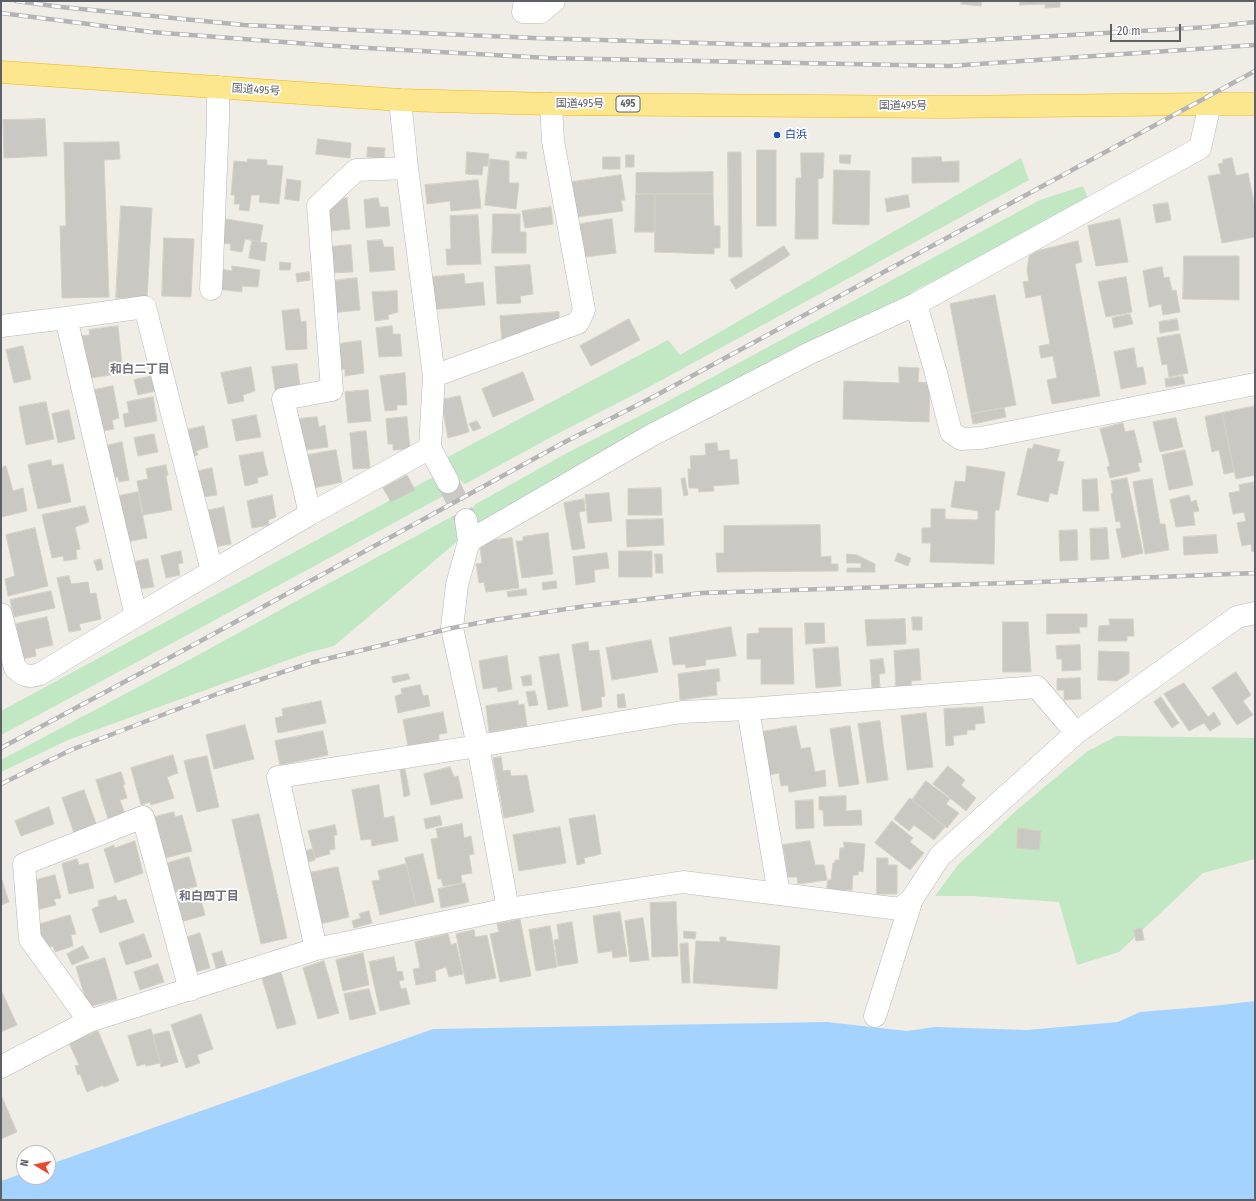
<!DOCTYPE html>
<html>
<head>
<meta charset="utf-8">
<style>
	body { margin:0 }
	#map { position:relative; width:1256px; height:1201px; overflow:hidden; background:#efede5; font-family:"Fira Sans Condensed",sans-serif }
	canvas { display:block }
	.frame { position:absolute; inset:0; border:2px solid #5d6066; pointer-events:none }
	.north { position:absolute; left:16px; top:1145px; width:40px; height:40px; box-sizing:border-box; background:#fff; border:1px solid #bebfc2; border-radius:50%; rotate:280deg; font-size:11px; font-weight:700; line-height:16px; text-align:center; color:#5d6066 }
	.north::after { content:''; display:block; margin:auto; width:14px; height:18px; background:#ea4830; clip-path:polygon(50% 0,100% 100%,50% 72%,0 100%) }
	.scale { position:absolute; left:1110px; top:24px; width:71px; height:18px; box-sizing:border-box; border:2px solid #5d6066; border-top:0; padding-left:5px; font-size:12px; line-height:14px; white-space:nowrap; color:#5d6066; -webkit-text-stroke:3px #fff; paint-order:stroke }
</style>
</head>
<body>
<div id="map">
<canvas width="1256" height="1201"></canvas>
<div class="frame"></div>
<div class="north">N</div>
<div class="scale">20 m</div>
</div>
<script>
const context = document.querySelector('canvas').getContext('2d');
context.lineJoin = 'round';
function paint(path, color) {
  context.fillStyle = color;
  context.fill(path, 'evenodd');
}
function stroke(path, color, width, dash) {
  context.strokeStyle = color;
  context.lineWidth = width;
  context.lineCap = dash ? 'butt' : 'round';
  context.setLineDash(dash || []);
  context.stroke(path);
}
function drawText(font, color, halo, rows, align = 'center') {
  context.font = font + ' "Fira Sans Condensed","Noto Sans JP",sans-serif';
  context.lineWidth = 3.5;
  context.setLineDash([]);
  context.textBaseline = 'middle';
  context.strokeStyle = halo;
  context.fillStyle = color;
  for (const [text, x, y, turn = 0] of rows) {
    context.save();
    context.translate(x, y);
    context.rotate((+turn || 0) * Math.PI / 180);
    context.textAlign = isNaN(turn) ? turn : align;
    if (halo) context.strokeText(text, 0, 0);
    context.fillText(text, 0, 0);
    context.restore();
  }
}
const green = new Path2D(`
	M1021 158 1029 180 647 388 555 435 465 484 450 472 446 458 668 340 680 355Z
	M1083 186 1090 204 964 267 921 287 885 309 483 529 468 513 476 504 567 453 659 406 1040 200Z
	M435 476 445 495 191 633 1 735V711Z
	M453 516 460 539 334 646 307 653 68 740 1 772V760L200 654 291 604Z
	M1117 736 1255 738V859L1203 873 1119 952 1077 965 1059 902 973 896H935L958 865 1018 809 1088 751Z`);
const water = new Path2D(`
	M1255 1001V1200H1V1181L24 1173V1177H48V1165L433 1029 827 1022 907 1031 935 1027 1027 1030 1118 1022 1140 1012 1213 1006Z`);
const building = new Path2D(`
	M962 1H982L981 6 961 4Z
	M1020 1H1060V7L1045 8V4L1020 5Z
	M45 119 47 156 4 158 3 120Z
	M318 139 351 143 350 158 316 154Z
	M119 142 120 159 104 160 109 297 62 298 60 226H66L64 143Z
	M368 147 385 148 384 158 367 157Z
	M757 150H776V226H757Z
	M467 152 489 154 488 166H483L482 175 466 174Z
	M517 152H527L526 159 516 158Z
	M728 152H741L742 257H729Z
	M801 153H824L823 178 818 179V239H795L796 178H801Z
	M626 155H634V167H626Z
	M840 155H851L850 164 840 163Z
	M603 157H620V169H603Z
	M941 157 942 162 959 161V182L912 183V158Z
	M1232 158 1236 176 1248 173 1255 207V237L1222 243 1208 176 1221 174 1218 164 1223 163V160Z
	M248 159 267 160V165L283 166 279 204 259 202 260 195H251L249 211 239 210 240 204H234L235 195H231L234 161 247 162Z
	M490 159 509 161V183H519L516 209 485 205Z
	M834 170 870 171 869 225 833 224Z
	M713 172V194H636V173Z
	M621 175 625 200H621L623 211 569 218 565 183Z
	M287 179 301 181 299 201 285 199Z
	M478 180 481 208 451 211 450 201 427 204 425 185Z
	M636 194H655V232H635Z
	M655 194H713L714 226H720V248H714V254L655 252Z
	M908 195 910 207 887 212 885 199Z
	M347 198 350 229 331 231 328 200Z
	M378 198 380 207H388L390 226 366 228 364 200Z
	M1168 203 1171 220 1156 223 1153 205Z
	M121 206 152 208 147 299 116 298Z
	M551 207 553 224 525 228 522 211Z
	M493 214H520V232H526V253H492Z
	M478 215 481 264 447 265 446 249H451L450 216Z
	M226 219 263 225 260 242 245 239 242 252 230 250 231 244 222 243Z
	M612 219 616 253 578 258 574 225Z
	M1120 219 1128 262 1096 266 1088 226Z
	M164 238 194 239 191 297 162 296Z
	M382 240 384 247H393L395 270 370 272 367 241Z
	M252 241 267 243 265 261 249 258Z
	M1078 241 1082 262 1075 264 1100 396 1052 404 1047 380 1057 378 1053 356 1041 358 1039 346 1050 344 1041 295 1026 298 1023 282 1029 281 1027 270 1029 256 1037 251Z
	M351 245 353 272 330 273 328 247Z
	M784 246 790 255 736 289 730 280Z
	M1184 256H1239V300L1183 299Z
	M280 262 291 263 290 270H280Z
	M530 265 533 294 520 296 521 303 497 304 495 267Z
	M232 266 260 270 258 287 242 286V292L217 289 220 269 232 271Z
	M1162 267 1164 278 1169 277 1172 291 1176 290 1180 312 1163 315 1161 304 1149 307 1143 271Z
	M309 272 310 280 297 282 296 274Z
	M464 274 465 284 483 282 485 305 429 310 432 277Z
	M1126 277 1132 312 1106 317 1098 282Z
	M357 278 360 310 330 313V281Z
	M397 291 398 312 388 315 389 319 375 321 372 292Z
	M995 295 1016 405 971 414 950 304Z
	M299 309 301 322 306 321 307 349 286 350 282 311Z
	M559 312V323L507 337 508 341 502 343 500 316Z
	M1130 314 1133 324 1114 328 1112 318Z
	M629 319 640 340 591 366 580 346Z
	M1177 319 1179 330 1160 333 1159 322Z
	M118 326 123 373 85 379 79 336 90 335 89 330Z
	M392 326 393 334H400L402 356 379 357 376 328Z
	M1180 334 1188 373 1169 377 1167 364 1162 365 1157 338Z
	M361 341 364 373 345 376V369L339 370 337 344Z
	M23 346 31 379 14 383 6 350Z
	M1134 348 1137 368 1143 367 1146 384 1121 389 1114 352Z
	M297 364 300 387 275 390 272 367Z
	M251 367 255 391 243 395 244 401 228 404 221 373Z
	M899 367 919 368 918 382 930 383 929 422 843 419 844 381 899 383Z
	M523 372 534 400 493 417 482 389Z
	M405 373 407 405H397V410L385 411 380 376Z
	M153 376 156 391 138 395 134 380Z
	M1183 376 1185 384 1166 387 1165 379Z
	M113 386 119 418 112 420 114 429 98 432 89 391Z
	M368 390 371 421 348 423 345 392Z
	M460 396 469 432 448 438 441 400Z
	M153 397 157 421 125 427 123 414 129 413 127 402Z
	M46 402 54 439 26 445 19 407Z
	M1255 406V475L1236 479 1222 413Z
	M1004 408 1006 417 973 424 971 414Z
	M69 410 75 439 58 443 52 414Z
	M1222 413 1234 472 1224 474 1219 450 1212 452 1205 417Z
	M256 415 261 437 236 441 232 420Z
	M317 417 319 427 325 425 328 447 299 451 298 419Z
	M407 417 410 449 393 450V444H388L386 419Z
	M1176 418 1183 447 1160 452 1153 422Z
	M477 421 481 428 473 431 469 424Z
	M1123 423 1125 432 1134 430 1142 462 1138 463 1140 471 1110 478 1107 467 1110 466 1100 429Z
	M204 426 208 447 196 451 198 455 186 457 181 431Z
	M366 431 370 468 353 469 350 433Z
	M154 434 158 452 138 456 134 438Z
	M122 442 129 480 119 482 118 477 108 478 106 446Z
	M717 443 718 451 729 450 730 460 737 459 739 484 713 486 714 491 699 492 698 488H689L688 469H691L690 456 706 455 705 444Z
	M1034 444 1060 450 1057 461 1064 462 1057 495 1050 493 1048 502 1017 495 1028 448 1032 449Z
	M336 450 342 482 309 489 302 456Z
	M1185 450 1193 485 1169 490 1162 455Z
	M263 452 268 475 257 478 258 483 245 486 239 456Z
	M51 460 52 466 63 464 71 502 38 509 28 465Z
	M166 465 168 475 166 476 172 510 143 515 137 481 148 479 146 469Z
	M6 466 13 491 23 488 27 511 1 517V468Z
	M967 466 1005 472 999 510H995L994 564 930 562 931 543H922V528H931V509H945V519L978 520V511L951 507 955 481 965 482Z
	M212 468 217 495 195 498 190 473Z
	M407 475 415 490 391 502 383 488Z
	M685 478 688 495 684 496 681 479Z
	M1127 478 1143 553 1122 558 1116 529 1121 528 1120 521 1116 522 1111 494 1113 493 1111 481Z
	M1097 479 1099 511H1083L1082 480Z
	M1152 479 1160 524H1165L1169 550 1145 554 1133 482Z
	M1255 482V551L1252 552 1251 544 1242 546 1237 523 1246 521 1244 512 1233 514 1229 493 1240 491 1239 485Z
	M661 488 662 515H628V489Z
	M138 492 147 538 122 543 114 497Z
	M609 493 612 521 588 523 585 495Z
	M272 495 276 517 268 520 269 525 252 528 247 501Z
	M1189 495 1191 502 1196 500 1199 511 1193 512 1195 525 1176 527 1170 500Z
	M584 499 585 511 579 512 585 548 572 550 564 503Z
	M85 506 89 522 75 527 80 549 76 550 77 559 64 561 63 556 52 558 42 515Z
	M224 507 231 544 208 548 201 512Z
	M663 519 664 545 627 547 626 520Z
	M820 525 821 557 831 556V564H838V571L717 572 716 553H724V526Z
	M35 528 48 586 8 596 5 579 15 576 6 535Z
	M1107 528 1109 559 1091 560 1090 529Z
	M1077 530 1078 560 1060 561 1059 531Z
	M548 533 553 574 522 578 516 541H523V537Z
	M1216 535 1218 553 1184 555 1183 537Z
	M512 538 519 588 486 592 484 582 479 583 476 564 482 563 480 547 485 546 484 541Z
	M181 551 183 563 178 564 180 575 166 578 161 556Z
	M619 551H652V577H619Z
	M607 553 609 568 594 570 595 582 576 585 573 557Z
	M898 553 911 558 908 566 895 561Z
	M655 554H662L663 573H656Z
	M847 554 857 555 875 564V572H847V568H861V563H847Z
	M101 559 103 569 97 571 94 561Z
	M148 559 154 587 130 590 124 564Z
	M69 576 71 584 88 582 90 594 96 593 101 619 79 624 81 630 69 632 57 578Z
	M556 581 557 588 543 590 542 583Z
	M526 589 527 595 508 597 507 592Z
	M51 591 55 608 14 617 10 600Z
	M1047 614H1087V627H1079L1080 633 1047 634Z
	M47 617 53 645 35 649 36 656 18 660 12 636 18 635 16 624Z
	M912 617H922V630H913Z
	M905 619 906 644 867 646 865 620Z
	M1109 619H1133L1134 636H1127V641H1098L1099 626 1110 625Z
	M1003 622H1028L1031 672H1003Z
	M805 623H824L825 643 806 644Z
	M731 627 736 656 705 660 706 665 686 668 685 664 673 665 669 638Z
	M759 628H792L794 684H761V659H747V634L759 633Z
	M651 640 658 672 612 680 606 648Z
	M588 642 589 651 599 650 605 696 601 697 602 707 582 711 572 645Z
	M1080 645 1081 670 1062 671V659H1057L1056 646Z
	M838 647 841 686 816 688 813 649Z
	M919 649 921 680 911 681 912 689 896 690 894 651Z
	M1099 651 1129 652V673L1117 681 1098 680Z
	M559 654 568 706 548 710 539 657Z
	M507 656 512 689 498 692 497 687 483 689 479 661Z
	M883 659 885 673 879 674 880 688H872L870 660Z
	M719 669 720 681 716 682 717 695 680 700 678 674Z
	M1236 672 1251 695 1243 701 1253 715 1237 725 1212 688Z
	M408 674 410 679 393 683 392 677Z
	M531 675 532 685 523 686 521 677Z
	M1080 678 1081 699 1064 700V690H1057V679Z
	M1184 683 1208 717 1214 712 1221 724 1210 731 1204 723 1189 731 1164 694Z
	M420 685 423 696 428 695 430 706 398 713 395 696 402 694 401 689Z
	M535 691 538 705 529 706 526 692Z
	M624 694 626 707 618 708 617 695Z
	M1161 697 1179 723 1172 728 1154 702Z
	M321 701 326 723 278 733 275 718 283 716 282 709Z
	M518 701V705L524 704 527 726 489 732 486 706Z
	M983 707 985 723 975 724V730H967V734L953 736 954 745 946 746 944 709Z
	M443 712 447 733 439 734V740L408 746 403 720Z
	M926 713 933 767 907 770 901 716Z
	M880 721 888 780 867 783 858 724Z
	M245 725 254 759 214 769 206 735Z
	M796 726 801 749 810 747 815 772 825 770 826 786 789 792 788 785 781 786 779 773 769 775 761 732Z
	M850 726 859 784 839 787 830 729Z
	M323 731 328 755 280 765 275 741Z
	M173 755 178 773 167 777 174 798 151 805 150 802 141 805 131 768Z
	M207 756 219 807 197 812 184 761Z
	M501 757 503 771 510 770 511 776 527 775 534 812 504 818 493 758Z
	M948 766 965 780 961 785 976 798 966 811 933 784Z
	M450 767 454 777 458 776 463 798 431 805 424 774Z
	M405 769 410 795 404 797 400 770Z
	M121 772 125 784 123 785 127 798 120 800 125 814 108 819 96 780Z
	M926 781 950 799 946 804 959 813 947 828 912 800Z
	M379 785 384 818 394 816 398 841 372 846 371 839 361 840 352 790Z
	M84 790 97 826 74 833 62 798Z
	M846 796V811L861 810 862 825 824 826 823 810H819V797Z
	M910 798 945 827 934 840 914 825 909 831 894 819Z
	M813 800 814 828 796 829 795 801Z
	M49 807 54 824 21 836 15 821Z
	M174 812 175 817 182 815 192 851 162 859 147 819Z
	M259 814 287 938 261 944 232 820Z
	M595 815 601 854 584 858 585 863 577 865 569 819Z
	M440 816 442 825 426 829 424 819Z
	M892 821 913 838 910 842 924 853 910 870 875 843Z
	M462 824 464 838 471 836 474 854 469 855 472 873 461 875 462 883 443 886 441 879H438L431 839 438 838 436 829Z
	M335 825 337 835H334L335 849 329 850 330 854 315 858 308 831Z
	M560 827 566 863 519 871 513 835Z
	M1018 828 1041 831 1039 850 1017 848Z
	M135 841 143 873 115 883 104 849 114 845V848Z
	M810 841 815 865H824L827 880 798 884 797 877H788L783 845Z
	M844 842 865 844 863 872 859 871 858 875H853L852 890H845V894L826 892 828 880H831L833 863H835V860H839L840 848H844Z
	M313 849 315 860 301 864 298 853Z
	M423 854 434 902 416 906 405 858Z
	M189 857 197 886 169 894 160 865Z
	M877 858H888V865H897V894H877Z
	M77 859 79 865 88 863 94 888 69 894 62 864Z
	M406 864 416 906 380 915 372 881 380 880 378 871Z
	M338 867 349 917 320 924 309 873Z
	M55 875 61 898 54 899 56 905 36 910 29 882Z
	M1 877 9 902 1 905Z
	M465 883 469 902 441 908 438 889Z
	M199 892 205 915 177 923 171 901Z
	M116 896 118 901 126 899 134 922 100 933 92 909 99 906 98 901Z
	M676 902 678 956 652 957 650 903Z
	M369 911 372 923 354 928 352 921 361 918 359 914Z
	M620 912 627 956 613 958 612 951 598 953 593 916Z
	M70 915 76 934 71 935 73 946 55 952 53 946 42 948 34 926Z
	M643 918 649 960 630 962 625 921Z
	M520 919 531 976 500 982 490 934 499 932 497 924Z
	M572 922 578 963 558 966 554 940 559 939 557 925Z
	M550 926 557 967 536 971 529 930Z
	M1142 928 1144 940 1136 941 1134 930Z
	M474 930 475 937 487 935 496 978 466 984 456 934Z
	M684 931 696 932 695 939 684 938Z
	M200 933 210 968 191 973 182 939Z
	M144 934 152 957 126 965 119 943Z
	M448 934 451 945 456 943 463 974 449 977 446 967 435 971 436 981 416 985 413 969 420 968 415 942Z
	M720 937H726V941L780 946 777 989 693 983 696 941 720 942Z
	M688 943 690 983H682L680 944Z
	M83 946 89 958 72 965 67 954Z
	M222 951 227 968 217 971 212 954Z
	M363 953 369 985 343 991 336 960Z
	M394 957 397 972 402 971 404 980 399 981 401 989 406 988 410 1004 380 1011 369 962Z
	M105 958 117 999 88 1007 76 967Z
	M324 961 339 1013 318 1019 303 968Z
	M158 964 164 982 140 990 134 972Z
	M281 972 296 1024 277 1029 262 978Z
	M369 989 376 1014 350 1020 344 994Z
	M1 990 17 1025 1 1032Z
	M201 1014 213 1049 197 1055 200 1063 186 1068 171 1025Z
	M151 1029 160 1063 146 1066 145 1064 137 1066 128 1036Z
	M98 1031 119 1081 104 1087 103 1085 87 1092 80 1074 78 1075 75 1066 79 1065 69 1043Z
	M169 1031 178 1062 161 1067 153 1035Z
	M1 1095 17 1132 1 1139Z`);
const streetTunnel = new Path2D(`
	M448 482 466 520`);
const street = new Path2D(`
	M525 1 523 12H541L554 1
	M211 289 218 120V87
	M916 304 936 373 951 432 961 439 981 438 1255 384
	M66 318 136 616
	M1 326 66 318 145 307 212 571
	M434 376 578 323 584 310 553 141 551 104
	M430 448 448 482
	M310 514 283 399 332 390 318 206 356 170 407 168
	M466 520 469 541
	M1 614 15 668C24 676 28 678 40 674L136 616 310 514 430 448 434 376 407 168 400 100
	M748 709 779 894
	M508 909 478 746 452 628 457 585 469 541 652 435 808 354 916 304 1200 148 1210 104
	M316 949 278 777 478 746 682 712 748 709 1037 687 1076 733
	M875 1016 912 899 940 856 1076 733 1237 617 1255 613
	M89 1021 30 939 24 864 143 817 190 990
	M1 1067 89 1021 316 949 508 909 683 882 900 909 912 899`);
const highway = new Path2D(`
	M1 72 400 100 551 104 944 107 1210 104H1255`);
const rail = new Path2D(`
	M16 1 61 7 244 25 533 38 769 45 950 42 1209 27 1255 22
	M1 13 151 32 349 47 548 58 949 66 1255 45
	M1 748 195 644 561 444 653 397 1255 71
	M1 784 71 750 217 694 310 663 452 628 494 620 586 606 702 593 1038 582 1255 573`);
const markers = [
	[777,135,4,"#1a4fb4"]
];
const shields = [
	[628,104,24]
];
const shieldNames = [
	["495",628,104]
];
const streetNames = [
	["国道495号",256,90,4],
	["国道495号",580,104],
	["国道495号",903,106]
];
const transitNames = [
	["白浜",785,135]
];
const neighbourhoodNames = [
	["和白二丁目",140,370],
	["和白四丁目",209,897]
];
paint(green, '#c1e7c3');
paint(water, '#a5d3ff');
paint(building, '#cac8c2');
stroke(building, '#d4d0c3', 1);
stroke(streetTunnel, '#cacac5', 22, [22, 11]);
stroke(street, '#b5b7bc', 23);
stroke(highway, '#f4b400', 23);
stroke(street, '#fff', 22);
stroke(highway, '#fde78e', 22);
stroke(rail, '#b4b4b6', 4.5);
stroke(rail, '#fff', 3, [9]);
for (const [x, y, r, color] of markers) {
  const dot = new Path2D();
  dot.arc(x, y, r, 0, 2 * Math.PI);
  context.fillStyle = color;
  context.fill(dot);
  stroke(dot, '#fff', 1.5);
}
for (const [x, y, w] of shields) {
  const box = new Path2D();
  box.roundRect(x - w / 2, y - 8, w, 16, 3);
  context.fillStyle = '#fff';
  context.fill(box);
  stroke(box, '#5d6066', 1);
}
drawText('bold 10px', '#5d6066', null, shieldNames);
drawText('11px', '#5d6066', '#fff', streetNames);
drawText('11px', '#164399', '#fff', transitNames, 'left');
drawText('bold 12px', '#6e7278', '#fff', neighbourhoodNames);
</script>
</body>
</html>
